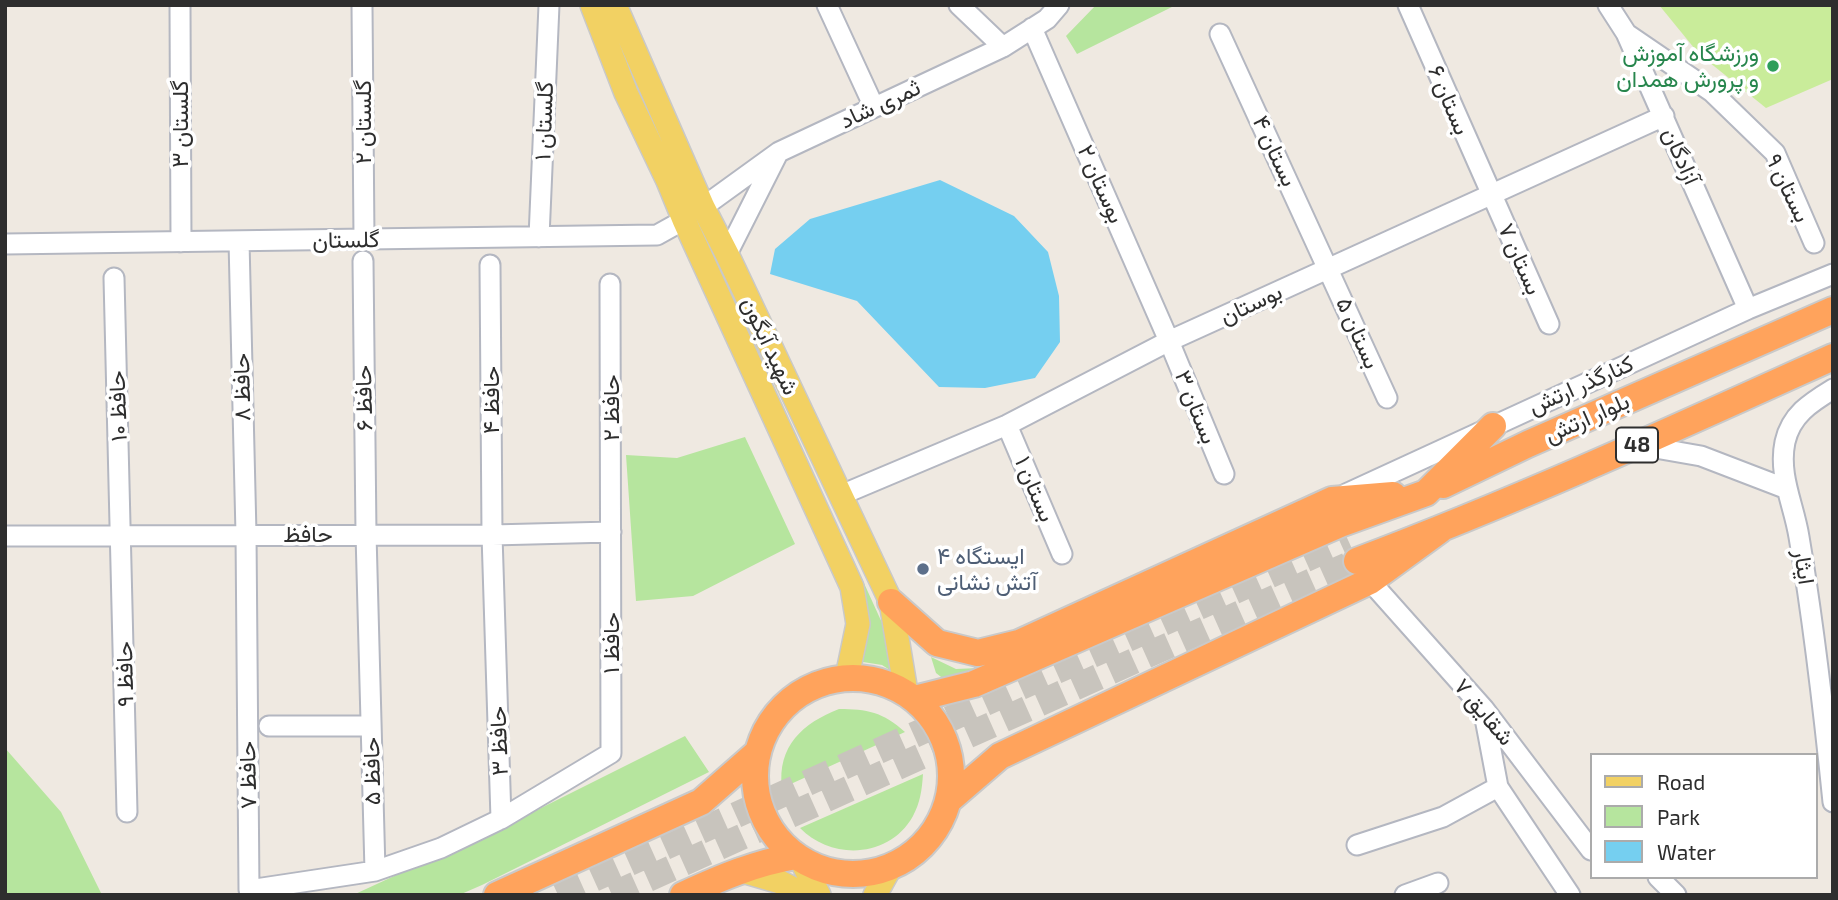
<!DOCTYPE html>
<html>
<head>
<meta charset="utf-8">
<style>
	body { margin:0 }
	#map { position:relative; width:1838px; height:900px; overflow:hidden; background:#efe9e1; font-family:"Exo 2",sans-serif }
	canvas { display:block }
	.frame { position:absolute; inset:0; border:7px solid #2e2e2e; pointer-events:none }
	.legend { position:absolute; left:1590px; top:753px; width:228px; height:126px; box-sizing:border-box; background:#fff; border:2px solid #ababab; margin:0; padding:9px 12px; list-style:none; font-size:21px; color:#2e2e2e }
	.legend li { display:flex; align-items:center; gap:14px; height:35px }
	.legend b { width:35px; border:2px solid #ababab }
</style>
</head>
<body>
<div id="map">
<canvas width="1838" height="900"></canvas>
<div class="frame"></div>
<ul class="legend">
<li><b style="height:9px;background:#f2d163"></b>Road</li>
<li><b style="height:19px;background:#b6e59e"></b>Park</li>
<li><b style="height:19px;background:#75cff0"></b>Water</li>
</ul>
</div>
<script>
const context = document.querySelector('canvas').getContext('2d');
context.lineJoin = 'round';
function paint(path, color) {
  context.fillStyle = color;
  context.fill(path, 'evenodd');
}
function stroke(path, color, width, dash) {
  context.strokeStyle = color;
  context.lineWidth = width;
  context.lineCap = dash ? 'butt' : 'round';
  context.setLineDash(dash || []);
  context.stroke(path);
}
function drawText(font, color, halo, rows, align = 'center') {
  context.font = font + ' "Exo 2",Vazirmatn,sans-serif';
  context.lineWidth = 7;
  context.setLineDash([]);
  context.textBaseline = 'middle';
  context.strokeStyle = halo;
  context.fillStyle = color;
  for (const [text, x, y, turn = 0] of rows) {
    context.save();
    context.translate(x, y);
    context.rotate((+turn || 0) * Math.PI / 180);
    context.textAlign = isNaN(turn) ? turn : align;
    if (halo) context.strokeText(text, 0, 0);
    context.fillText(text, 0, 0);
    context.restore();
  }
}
const green = new Path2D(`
	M1096 5H1176L1077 54 1066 36Z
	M745 437 795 544 693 596 636 601 626 455 677 458Z
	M843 537 883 625 896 674 882 665 863 662 865 609 859 578Z
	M931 657 956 669 979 668 980 672 945 680 936 673Z
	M839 709C867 709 883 712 905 732L782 788C777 746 803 723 839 709Z
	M685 736 709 772 482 885 459 895H353L533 812Z
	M5 748 61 812 102 895H5Z
	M923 774C922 790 920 803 913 816 890 858 832 861 800 828Z`);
const pitch = new Path2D(`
	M1659 5H1833V79L1766 108 1699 54Z`);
const water = new Path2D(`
	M940 180 1014 216 1048 252 1059 296 1060 342 1035 378 985 388 939 387 857 301 770 274 775 249 810 219Z`);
const highwayTunnel = new Path2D(`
	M558 895 1348 540
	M612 895 1357 561`);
const minor = new Path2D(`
	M180 5 181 242
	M362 5 364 239
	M827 5 874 107
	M959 5 1003 47
	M1408 5 1549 324
	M1608 5 1626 33 1748 309
	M1032 28 1169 341 1224 474
	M1220 34 1387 398
	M1627 34 1712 92 1775 153 1814 243
	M703 207 779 152 1003 47 1047 19 1059 5
	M539 237 549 5
	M239 241 246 534 249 890 375 871
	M5 244 657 235 684 220
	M727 254 777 155
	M363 261 366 534 375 871 441 848 501 819
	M490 265 492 535 501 819 611 753 610 284
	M114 278 127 812
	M1833 389C1810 403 1791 415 1785 442 1778 475 1794 505 1799 537 1814 625 1824 713 1833 802
	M1007 425 1062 554
	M1638 445 1701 456 1787 489
	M1346 494 1748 309 1833 274
	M841 495 1007 425 1169 341 1664 116
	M5 536 492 535 611 532
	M1370 581 1484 709 1591 850
	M1484 713 1498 787 1570 895
	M269 726H371
	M1357 845 1443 817 1498 787
	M1658 877 1676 895
	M1405 895 1438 883`);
const major = new Path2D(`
	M592 5 626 93 668 181 684 220 852 587 858 624 847 677
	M615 5 703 207 727 254 891 602 906 692
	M801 860 819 895
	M739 870 780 882 805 895
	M875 895 890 868`);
const highway = new Path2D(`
	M1443 485 1528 444 1833 310
	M1357 561C1519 500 1676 428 1833 357
	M891 602 937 643 978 653 1019 643 1332 500 1393 495
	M755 776a98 98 0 1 1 196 0a98 98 0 1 1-196 0Z
	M914 699 974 684 1340 524 1426 493 1493 426
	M949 800 1000 756 1370 581 1440 530
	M497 895 701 802 758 752
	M683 895C720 878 755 863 796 856`);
const markers = [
	[1773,66,7,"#2e9e5b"],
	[923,569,7,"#5c6f8a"]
];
const shields = [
	[1637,445,42]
];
const shieldNames = [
	["48",1637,445]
];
const leisureNames = [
	["ورزشگاه آموزش",1759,53],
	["و پرورش همدان",1759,79]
];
const streetNames = [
	["بستان ۶",1449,100,67],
	["ثمری شاد",880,104,-25],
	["گلستان ۱",544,121,-88],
	["گلستان ۲",363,122,-90],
	["گلستان ۳",180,124,-90],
	["بستان ۴",1275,151,65],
	["آزادگان",1681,156,66],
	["بوستان ۲",1101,184,66],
	["بستان ۹",1788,188,64],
	["گلستان",346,240,-1],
	["بستان ۷",1520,259,66],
	["بوستان",1251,304,-25],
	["بستان ۵",1358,333,66],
	["شهید آبگون",770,346,65],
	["کنارگذر ارتش",1581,385,-24],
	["حافظ ۸",242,387,-91],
	["حافظ ۶",364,398,-91],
	["حافظ ۴",491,400,-90],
	["حافظ ۱۰",118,406,-92],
	["بستان ۳",1196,407,68],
	["حافظ ۲",611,408,-90],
	["بلوار ارتش",1587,418,-24],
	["بستان ۱",1035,489,67],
	["حافظ",308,534],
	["ایثار",1804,567,81],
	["حافظ ۱",611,643,-90],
	["حافظ ۹",125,674,-91],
	["شقایق ۷",1484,712,50],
	["حافظ ۳",499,741,-92],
	["حافظ ۵",372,771,-91],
	["حافظ ۷",248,775,-91]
];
const serviceNames = [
	["ایستگاه ۴",937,556],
	["آتش نشانی",937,582]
];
paint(green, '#b6e59e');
paint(pitch, '#c9ec9a');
paint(water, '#75cff0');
stroke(highwayTunnel, '#c8c4bd', 26, [26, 13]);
stroke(minor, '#b4b7c1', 23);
stroke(major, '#c9c9c9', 26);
stroke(highway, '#c9c9c9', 30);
stroke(minor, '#fff', 19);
stroke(major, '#f2d163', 23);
stroke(highway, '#ffa35c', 26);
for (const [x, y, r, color] of markers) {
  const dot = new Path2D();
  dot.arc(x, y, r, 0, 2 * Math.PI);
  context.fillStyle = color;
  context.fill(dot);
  stroke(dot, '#fff', 2.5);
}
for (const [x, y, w] of shields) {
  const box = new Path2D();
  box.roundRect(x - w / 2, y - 17.5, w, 35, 5);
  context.fillStyle = '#fff';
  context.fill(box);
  stroke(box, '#2e2e2e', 2);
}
drawText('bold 21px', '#2e2e2e', null, shieldNames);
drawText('23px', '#27864d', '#fff', leisureNames, 'right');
drawText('23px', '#2e2e2e', '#fff', streetNames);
drawText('23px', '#4e5e75', '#fff', serviceNames, 'left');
</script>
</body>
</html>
